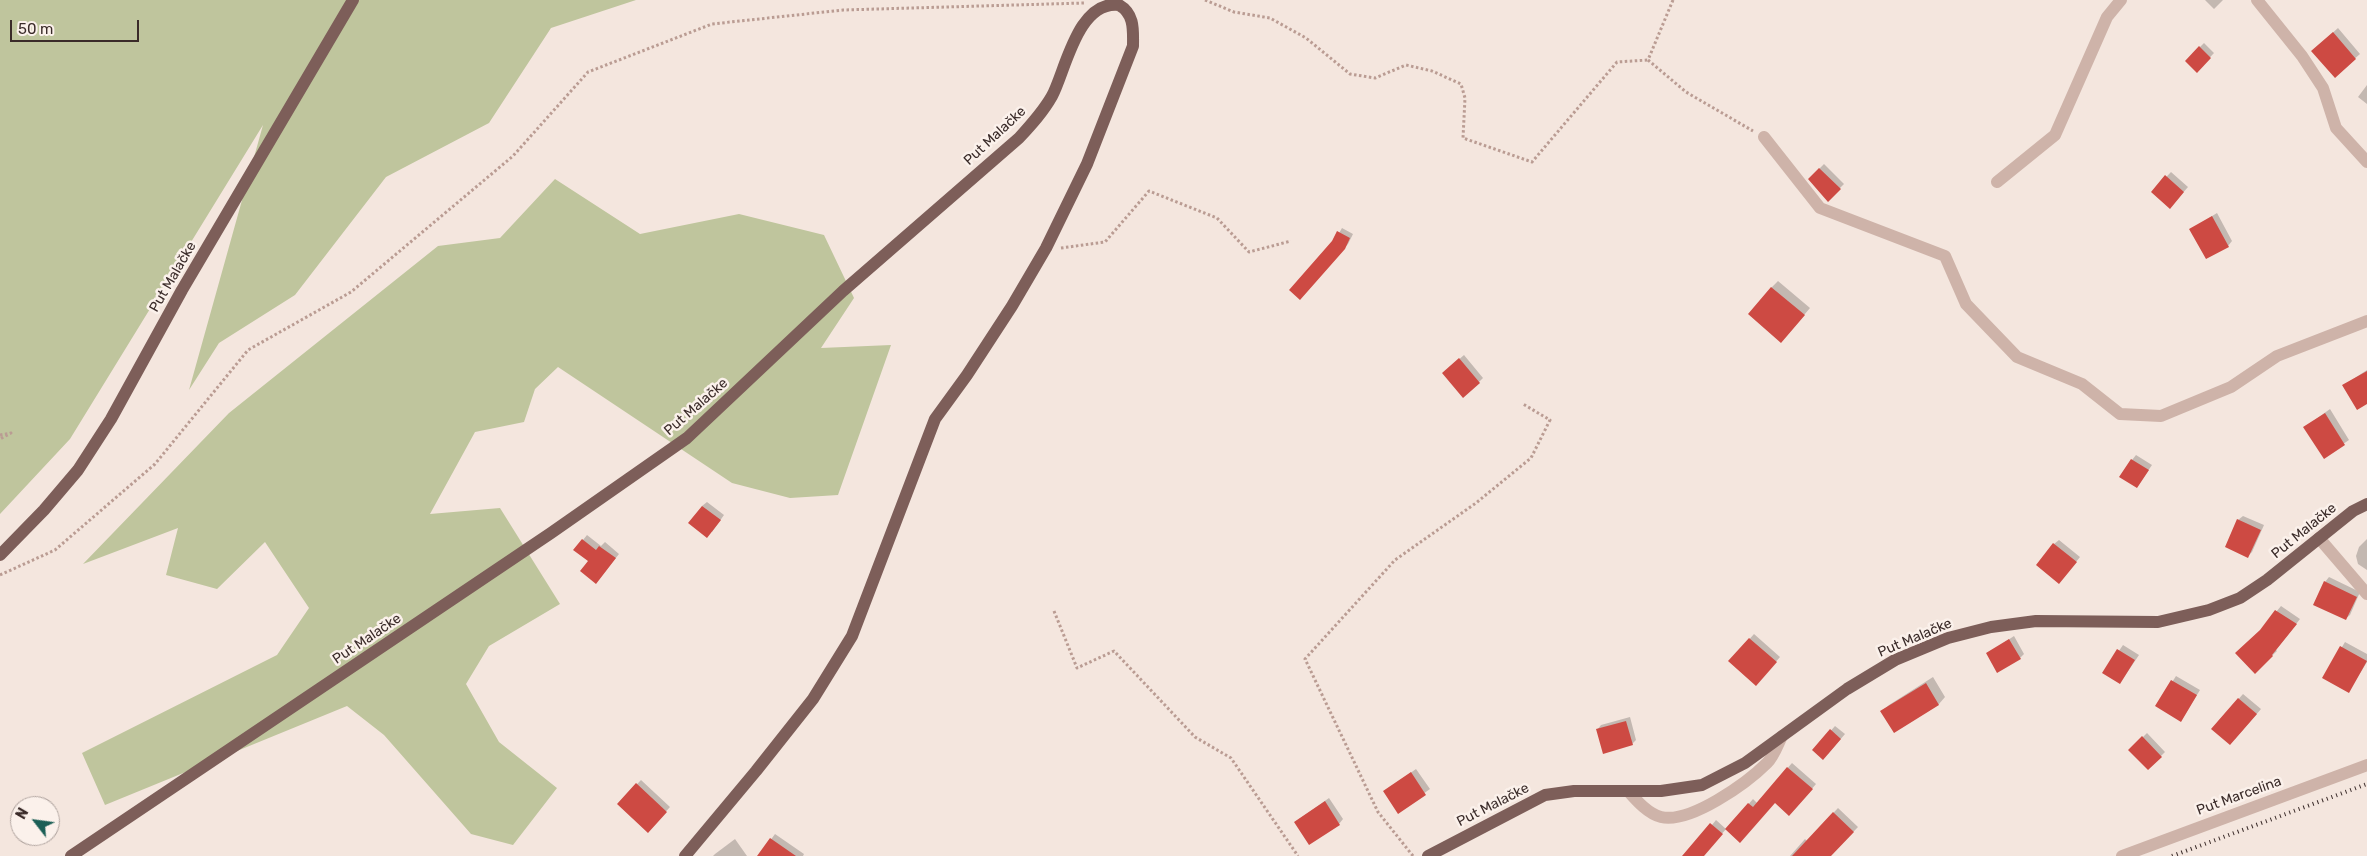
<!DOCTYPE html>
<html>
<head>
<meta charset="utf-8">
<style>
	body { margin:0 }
	#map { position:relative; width:2367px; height:856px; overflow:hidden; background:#f4e6de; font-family:Rubik,sans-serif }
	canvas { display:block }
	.north { position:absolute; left:10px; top:796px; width:50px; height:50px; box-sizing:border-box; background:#fbf1eb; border:1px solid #aea29d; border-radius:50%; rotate:300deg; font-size:14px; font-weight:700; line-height:20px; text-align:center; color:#3a2b29 }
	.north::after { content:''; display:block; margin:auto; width:18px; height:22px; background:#1b5f56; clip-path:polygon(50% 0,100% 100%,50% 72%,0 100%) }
	.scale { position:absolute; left:10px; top:20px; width:129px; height:22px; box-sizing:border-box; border:2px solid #3a2b29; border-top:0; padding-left:6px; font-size:15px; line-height:18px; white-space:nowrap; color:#3a2b29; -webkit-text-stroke:4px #fbf1eb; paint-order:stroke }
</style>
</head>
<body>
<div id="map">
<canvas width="2367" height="856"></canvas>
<div class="north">N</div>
<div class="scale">50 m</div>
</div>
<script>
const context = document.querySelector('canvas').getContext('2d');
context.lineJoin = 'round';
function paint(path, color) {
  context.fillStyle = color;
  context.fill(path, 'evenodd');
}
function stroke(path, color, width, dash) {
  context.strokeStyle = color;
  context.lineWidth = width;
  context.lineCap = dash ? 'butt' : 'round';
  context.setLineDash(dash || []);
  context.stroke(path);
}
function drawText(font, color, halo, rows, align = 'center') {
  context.font = font + ' Rubik,sans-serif';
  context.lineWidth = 5;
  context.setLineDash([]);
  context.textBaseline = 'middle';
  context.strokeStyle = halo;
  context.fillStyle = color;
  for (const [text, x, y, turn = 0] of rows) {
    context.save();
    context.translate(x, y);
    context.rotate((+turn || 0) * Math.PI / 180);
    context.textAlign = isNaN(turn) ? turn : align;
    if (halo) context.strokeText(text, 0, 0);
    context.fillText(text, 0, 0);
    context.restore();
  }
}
const green = new Path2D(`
	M0 0H636L551 28 489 123 386 177 295 295 219 343 189 390 263 125 70 439 0 514Z
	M555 179 640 234 739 214 824 235 854 298 821 348 891 345 838 495 790 498 732 483 558 367 535 389 524 422 475 432 430 514 500 508 560 604 489 646 466 684 499 742 557 788 513 845 471 834 384 735 347 706 105 805 82 753 277 655 309 608 265 542 217 589 166 575 178 528 83 564 229 413 438 246 500 238Z`);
const shadow = new Path2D(`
	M2205 0H2223L2214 9Z
	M2338 28 2360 54 2335 76 2317 47Z
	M2204 43 2214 53 2197 71 2186 61Z
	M2367 85V104L2358 97Z
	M1824 164 1844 184 1828 200 1809 179Z
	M2171 172 2188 187 2174 203 2152 192Z
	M2217 213 2232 241 2228 246 2191 229Z
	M1342 228 1353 234 1348 244 1304 294Z
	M1778 281 1810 308 1788 334 1771 288Z
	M1464 355 1483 378 1479 382 1448 369Z
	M2367 370V402L2344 385Z
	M2330 409 2349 440 2324 457 2305 427Z
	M2136 455 2152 465 2137 487 2132 460Z
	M707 502 724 515 712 532 702 506Z
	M2243 516 2264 525 2252 552 2248 556 2238 520Z
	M587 535 601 546 605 542 619 554 600 578 589 561 575 550Z
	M2367 539V570L2358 564 2356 556 2359 547Z
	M2059 540 2080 557 2063 578 2054 544Z
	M2329 577 2360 592 2350 615 2345 619 2325 582Z
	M2281 606 2300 619 2276 650 2277 651 2255 672 2262 629Z
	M1754 634 1780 657 1760 680 1730 661Z
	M2014 636 2024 654 2020 658 1987 654Z
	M2345 642 2367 654V662L2349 691 2324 677Z
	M2123 645 2139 655 2120 683 2104 673Z
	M2176 676 2200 690 2181 721 2157 706Z
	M1933 677 1945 697 1939 704 1894 732 1882 711 1889 705Z
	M2243 694 2261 709 2235 739 2213 728Z
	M1630 717 1636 740 1632 744 1597 730 1601 725Z
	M1835 726 1845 734 1828 754 1814 750Z
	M2147 733 2165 752 2148 769 2130 750Z
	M1792 763 1816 784 1794 810 1775 802 1727 829 1753 799 1757 803Z
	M1416 769 1430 789 1398 812 1385 791Z
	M641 780 670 807 648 831 618 804Z
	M1329 798 1343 819 1339 824 1295 822Z
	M1838 808 1858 827 1830 856H1790L1805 839 1807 841Z
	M1716 820 1726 829 1703 856H1687Z
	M775 834 804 854 803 856H759Z
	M735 839 747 856H713L715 854Z`);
const building = new Path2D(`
	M2333 32 2356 59 2335 78 2311 51Z
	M2199 46 2211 58 2197 73 2185 61Z
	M1819 168 1841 189 1828 202 1808 179Z
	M2165 175 2184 192 2170 209 2151 192Z
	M2212 216 2229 247 2206 259 2189 229Z
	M1337 231 1350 238 1345 249 1300 300 1289 290 1332 241Z
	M1771 287 1805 315 1781 343 1748 314Z
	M1459 358 1480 383 1463 398 1442 373Z
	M2367 371V404L2357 410 2342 385Z
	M2325 413 2345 445 2324 459 2303 427Z
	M2131 459 2149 470 2137 488 2119 477Z
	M702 506 721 520 707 538 688 523Z
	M2237 519 2261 530 2248 558 2225 547Z
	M582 539 596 550 599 546 616 558 596 584 580 571 588 561 573 550Z
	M2053 543 2077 562 2059 584 2036 565Z
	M2324 581 2357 597 2346 620 2313 605Z
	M2275 610 2297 624 2272 655 2273 656 2255 674 2235 653 2260 630Z
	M1749 638 1777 662 1756 686 1728 661Z
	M2009 639 2021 659 1997 673 1986 653Z
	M2340 646 2367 661 2349 693 2322 678Z
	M2117 649 2135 660 2120 684 2102 673Z
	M2171 680 2197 695 2181 722 2155 706Z
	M1926 683 1939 705 1894 733 1880 711Z
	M2238 698 2257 714 2230 745 2211 729Z
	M1626 721 1633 745 1603 754 1596 729Z
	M1830 729 1841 739 1823 760 1812 750Z
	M2142 736 2162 757 2148 770 2128 750Z
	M1787 767 1813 789 1789 816 1775 803 1740 843 1725 829 1748 803 1753 807Z
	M1411 772 1426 795 1398 814 1383 791Z
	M636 783 667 812 648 833 617 804Z
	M1325 801 1340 825 1309 845 1294 822Z
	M1833 812 1854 832 1831 856H1792Z
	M1710 823 1723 834 1704 856H1682Z
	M770 838 796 856H757Z`);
const path = new Path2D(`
	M1205 0 1234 12 1270 18 1306 38 1350 74 1375 78 1406 65 1432 71 1461 84 1465 98 1463 138 1532 162 1617 62 1648 60
	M1673 0 1648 60 1686 92 1753 131
	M1061 248 1105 242 1149 191 1217 218 1249 252 1291 241
	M0 435 11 433 0 439
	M0 575 55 550 155 464 248 350 351 292 513 156 588 72 712 24 843 10 1084 3
	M1054 611 1077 668 1114 651 1195 737 1231 758 1298 856
	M1413 856 1378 812 1305 659 1395 560 1476 503 1531 458 1550 420 1523 404`);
const minor = new Path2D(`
	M2257 0 2302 56 2323 88 2336 128 2367 162
	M1764 137 1820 208 1945 256 1966 304 2017 357 2082 384 2120 414 2161 416 2231 387 2277 356 2367 321
	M1997 182 2055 135 2107 17 2121 0
	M2319 538 2367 594
	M1628 791C1636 800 1648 814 1661 817 1690 824 1747 783 1767 763 1774 756 1778 744 1782 736
	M2122 856 2367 765`);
const major = new Path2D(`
	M0 555 44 510 78 470 111 419 182 290 353 0
	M71 856 551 533 687 438 843 291 1019 138C1031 125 1043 112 1052 96 1065 73 1077 0 1119 5 1135 14 1133 31 1133 46L1087 164 1046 248 1012 306 967 375 935 419 852 636 813 699 756 771 685 856
	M1428 856 1545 795 1574 791H1661L1702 785 1745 763 1847 689 1895 660 1948 638 1991 627 2036 621 2158 622 2209 610 2240 598 2267 580 2353 511 2367 504`);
const rail = new Path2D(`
	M2172 856 2367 784`);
const streetNames = [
	["Put Malačke",995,136,-43],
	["Put Malačke",173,277,-60],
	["Put Malačke",696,407,-41],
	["Put Malačke",2304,531,-39],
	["Put Malačke",1915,638,-23],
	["Put Malačke",367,639,-34],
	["Put Marcelina",2239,796,-20],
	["Put Malačke",1493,805,-27]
];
paint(green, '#bfc59d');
paint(shadow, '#0003');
paint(building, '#cd4a43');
stroke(path, '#ba9c93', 3, [2.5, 2.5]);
stroke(minor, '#ceb3a9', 12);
stroke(major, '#7d5e59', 12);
stroke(rail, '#3a2b29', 4, [1, 4]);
drawText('14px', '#3a2b29', '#fbf1eb', streetNames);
</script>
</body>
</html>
